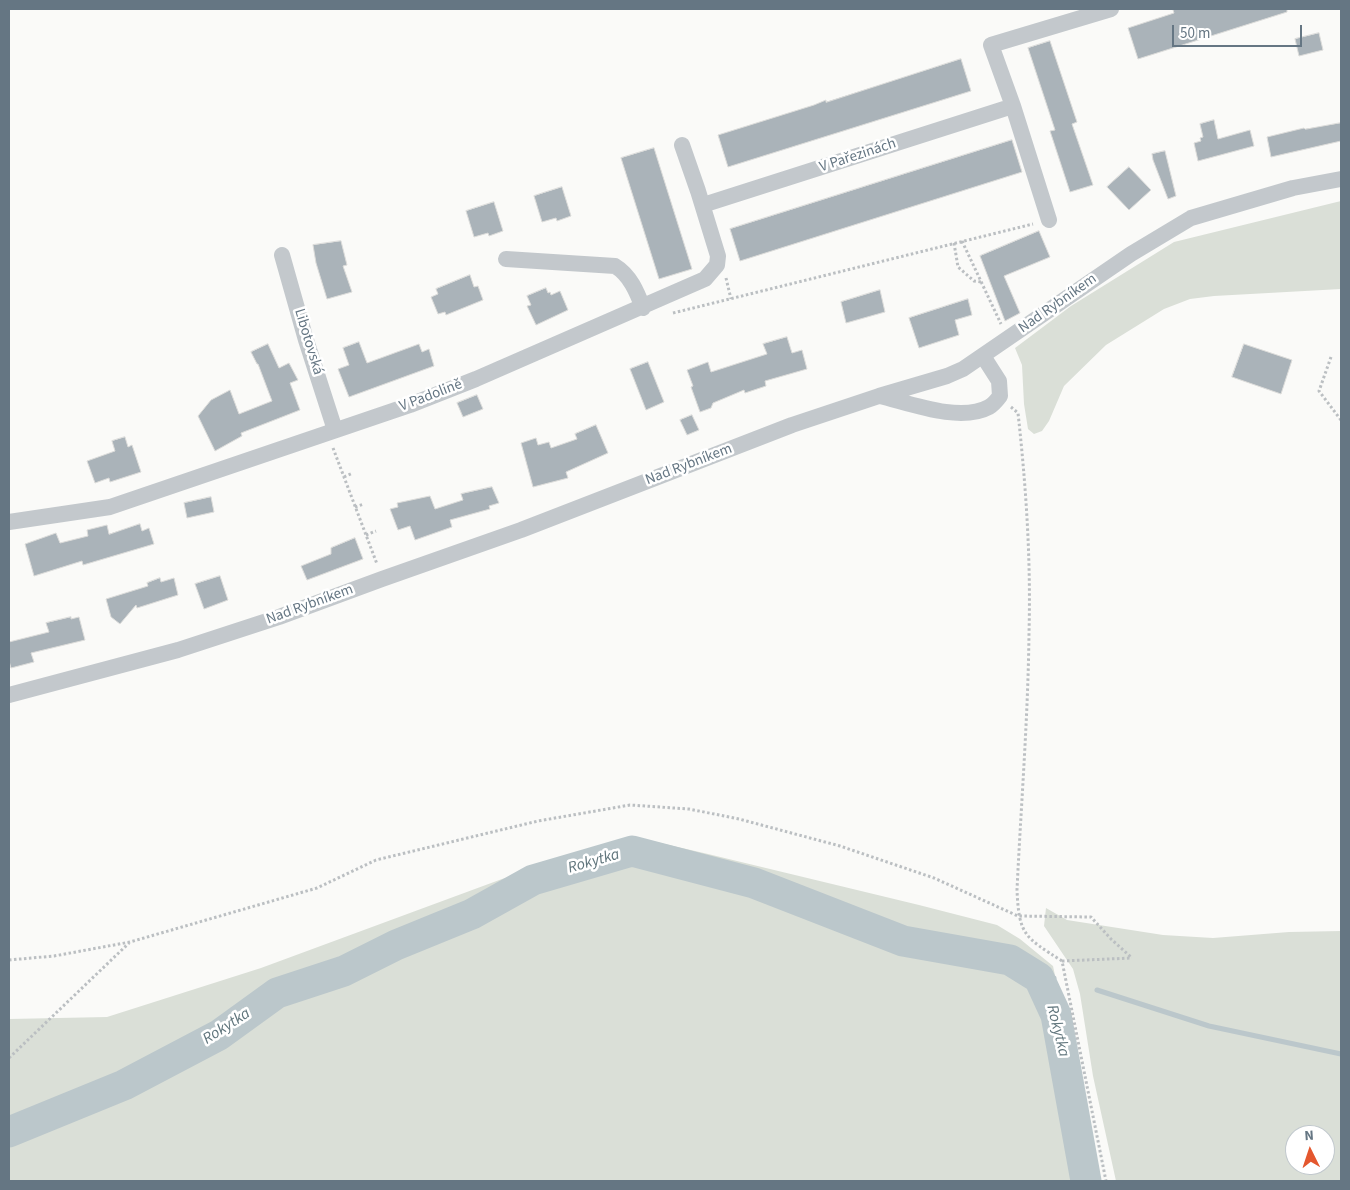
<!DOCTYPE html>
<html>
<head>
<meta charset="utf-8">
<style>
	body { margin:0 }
	#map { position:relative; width:1350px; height:1190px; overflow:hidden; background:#fafaf8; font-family:"Source Sans 3",sans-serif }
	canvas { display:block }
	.frame { position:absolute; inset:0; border:10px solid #657683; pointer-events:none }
	.north { position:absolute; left:1285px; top:1125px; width:50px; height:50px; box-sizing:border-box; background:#fff; border:1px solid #c1c8cd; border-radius:50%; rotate:356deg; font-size:14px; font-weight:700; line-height:20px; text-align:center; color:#657683 }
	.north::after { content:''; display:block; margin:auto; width:18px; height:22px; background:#e4572e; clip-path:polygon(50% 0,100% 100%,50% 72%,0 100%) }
	.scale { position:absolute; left:1172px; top:25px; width:130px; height:22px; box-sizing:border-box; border:2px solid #657683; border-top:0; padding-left:6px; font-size:15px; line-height:18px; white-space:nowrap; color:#657683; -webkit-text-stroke:4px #fff; paint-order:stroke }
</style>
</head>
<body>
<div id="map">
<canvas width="1350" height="1190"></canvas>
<div class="frame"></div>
<div class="north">N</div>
<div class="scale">50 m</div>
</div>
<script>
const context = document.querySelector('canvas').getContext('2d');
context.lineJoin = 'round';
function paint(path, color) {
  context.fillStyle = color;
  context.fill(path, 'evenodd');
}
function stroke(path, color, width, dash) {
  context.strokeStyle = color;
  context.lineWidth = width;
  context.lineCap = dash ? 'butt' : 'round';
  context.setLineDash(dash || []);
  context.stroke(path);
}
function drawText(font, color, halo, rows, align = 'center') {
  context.font = font + ' "Source Sans 3",sans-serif';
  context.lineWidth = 5;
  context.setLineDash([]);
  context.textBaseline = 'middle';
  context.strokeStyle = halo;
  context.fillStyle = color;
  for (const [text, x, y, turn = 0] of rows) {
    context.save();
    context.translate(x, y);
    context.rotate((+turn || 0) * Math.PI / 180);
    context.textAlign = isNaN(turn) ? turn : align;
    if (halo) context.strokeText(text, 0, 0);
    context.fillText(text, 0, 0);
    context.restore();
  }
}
const green = new Path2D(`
	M1341 201V289L1214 296 1190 299 1164 309 1106 345 1064 386 1049 421 1042 431 1034 434 1028 429 1024 404 1022 365 1015 348 1071 306 1174 242Z
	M637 840 652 841 708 854 919 905 997 925 1020 939 1053 966 1099 1181H9V1019L107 1017 261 968 502 879 605 847Z
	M1046 908 1067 920 1163 935 1213 938 1289 932 1341 931V1181H1116L1093 1076 1080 994 1073 969 1044 926ZM1295 1135H1325V1165H1295Z`);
const stream = new Path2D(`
	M1039 978H1054
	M1097 990 1209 1026 1341 1054`);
const river = new Path2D(`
	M9 1132 124 1085 219 1035 277 993 344 971 396 945 472 914 533 880 632 851 754 883 903 941 1010 960 1039 978 1056 1015 1086 1181`);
const building = new Path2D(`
	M1186 9H1287V12L1138 59 1128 28 1174 13 1173 10Z
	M1319 33 1323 50 1299 56 1295 39Z
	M1050 41 1077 122 1072 124 1093 185 1070 192 1050 131 1055 130 1028 48Z
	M961 59 971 91 728 167 718 135 814 105 826 100V102Z
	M1214 120 1218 139 1250 130 1254 146 1198 161 1194 143 1201 141 1200 138 1203 137 1200 124Z
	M1341 123V141L1271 157 1267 137 1304 128 1305 129Z
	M1012 140 1022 172 740 261 730 229Z
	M654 148 692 269 659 279 621 158Z
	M1165 151 1176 196 1168 199 1153 160 1152 154Z
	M1129 167 1151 190 1129 210 1107 187Z
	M562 187 571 216 557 221 556 218 542 222 534 196Z
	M494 202 503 231 489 236 488 233 474 237 466 211Z
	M1039 231 1050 257 1004 276 1020 313 1005 321 980 256Z
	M341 241 347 265 343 266 352 292 327 299 316 263 313 245Z
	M470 275 474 287 478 286 483 300 446 315 445 312 438 314 431 297 438 294 436 289Z
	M546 288 548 293 550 292 551 295 560 291 568 310 536 325 527 306 531 305 527 296Z
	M880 290 885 312 846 323 841 302Z
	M968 299 972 315 955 320 959 335 919 348 909 318Z
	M787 337 792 353 802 350 807 369 765 381 766 386 745 393 744 390 713 403 711 408 700 412 691 387 693 386 687 370 708 362 711 372 767 354 763 344Z
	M359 342 367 363 419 344 422 352 429 349 434 366 349 397 338 369 349 365 343 348Z
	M268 344 279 368 289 363 298 380 290 383 300 410 241 433 242 436 215 451 198 416 211 400 230 390 239 414 272 401 258 364H257L251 352Z
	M1244 344 1292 360 1281 394 1232 377Z
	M648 362 664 402 646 410 630 369Z
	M477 395 483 409 463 417 457 403Z
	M692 415 699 430 687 435 680 420Z
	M596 425 608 453 566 472 568 478 533 487 521 443 536 438 538 445 549 442 551 448 577 439 575 434Z
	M125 437 128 447 132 445 141 472 110 482 109 478 95 483 87 461 115 451 112 441Z
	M492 487 499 503 489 506 490 509 450 520 452 527 415 540 410 526 398 530 390 509 398 507 397 503 430 496 435 509 463 500 461 494Z
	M211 497 214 512 187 518 184 503Z
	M140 524 142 531 149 528 154 544 83 565 82 561 34 576 25 544 56 533 60 543 88 536 87 530 107 525 109 534Z
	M355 538 363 559 307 580 301 566 331 554V548Z
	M220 576 228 600 204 609 195 584Z
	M160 578 161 582 174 578 178 595 137 608 136 605 120 624 111 617 106 599 148 586 147 583Z
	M71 617V619L79 617 85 640 31 653 34 662 11 668 9 661V642L49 632 46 623Z`);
const path = new Path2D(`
	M962 241 1001 324
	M954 243 958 267 974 281 981 282
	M726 278 731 299
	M673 313 1033 224
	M1331 357 1319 391 1341 420
	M1011 407 1018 413C1026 486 1031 559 1029 633 1028 719 1021 805 1017 890 1019 936 1025 937 1062 961L1106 1181
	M333 448 377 564
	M344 477 353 473
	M355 507 364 504
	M366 535 376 531
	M9 960 54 956 130 942 317 888 376 860 538 821 630 805 689 809 739 819 840 846 934 878 1018 916 1091 917 1111 939 1132 958
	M1062 961 1132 958
	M9 1058 129 943`);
const minor = new Path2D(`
	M1013 106 1049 220
	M703 205 1013 106 991 45 1111 9
	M282 255 306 340 335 430
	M506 259 615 266C630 275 637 292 643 308
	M880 396C909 403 960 423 989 407 993 405 997 400 1000 396L999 381 983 356
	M9 522 110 507 410 405 476 379 705 279 717 265 718 256 698 191 682 145
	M9 695 178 650 279 617 382 579 521 530 792 425 879 396 947 376 963 369 1131 254 1191 218 1293 188 1341 179`);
const streetNames = [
	["V Pařezinách",858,156,-18],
	["Nad Rybníkem",1058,304,-35],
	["Libotovská",308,342,73],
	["V Padolině",431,396,-21],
	["Nad Rybníkem",689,465,-21],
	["Nad Rybníkem",310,605,-20]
];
const waterNames = [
	["Rokytka",594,862,-16],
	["Rokytka",227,1027,-33],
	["Rokytka",1057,1031,76]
];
paint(green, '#dadfd7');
stroke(stream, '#bbc7cb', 5);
stroke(river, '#bbc7cb', 31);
paint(building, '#aab3b9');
stroke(building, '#dcdcda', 1);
stroke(path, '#bbbfc2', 3, [2.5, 2.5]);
stroke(minor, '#c3c8cc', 16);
drawText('15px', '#657683', '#fff', streetNames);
drawText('italic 16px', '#60757c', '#fff', waterNames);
</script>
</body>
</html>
